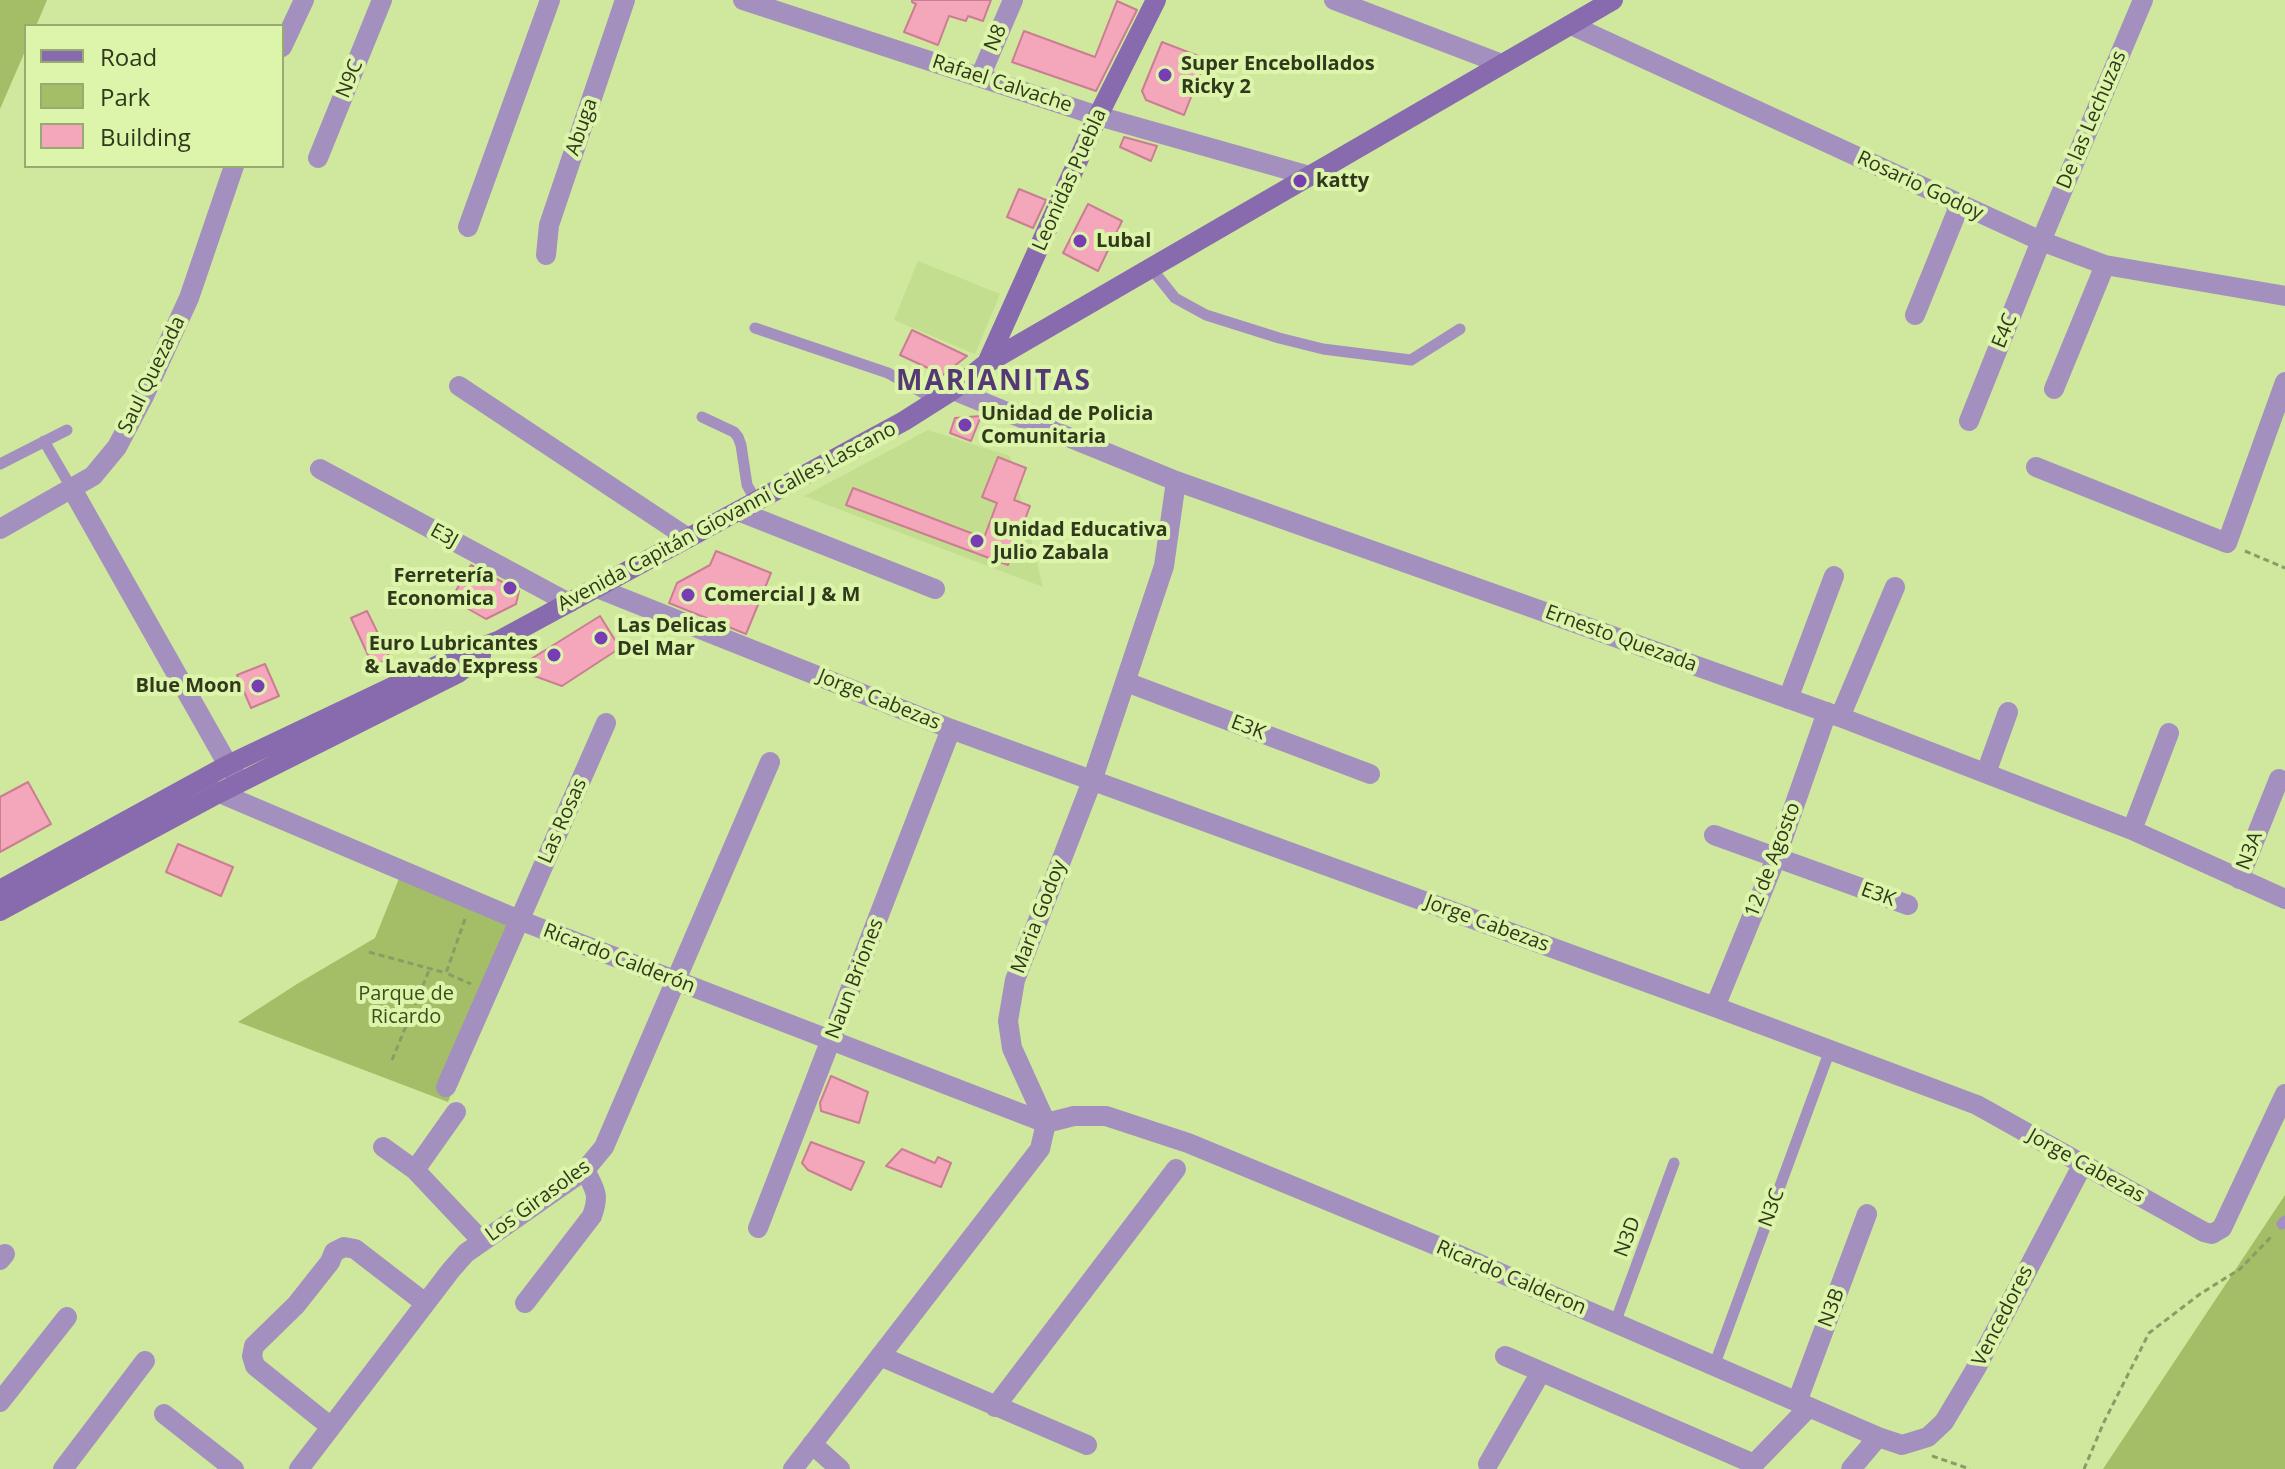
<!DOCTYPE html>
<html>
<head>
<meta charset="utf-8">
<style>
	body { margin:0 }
	#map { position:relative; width:2285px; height:1469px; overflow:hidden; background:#cfe89e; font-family:"Open Sans",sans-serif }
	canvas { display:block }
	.legend { position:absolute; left:24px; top:24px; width:260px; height:144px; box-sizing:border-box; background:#dcf5ab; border:2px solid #97aa71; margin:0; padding:10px 14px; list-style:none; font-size:24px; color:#30391b }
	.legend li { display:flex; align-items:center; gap:16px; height:40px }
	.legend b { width:40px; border:2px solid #97aa71 }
</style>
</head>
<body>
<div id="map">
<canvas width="2285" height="1469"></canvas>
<ul class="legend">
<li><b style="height:10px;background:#886aae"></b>Road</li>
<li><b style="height:22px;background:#a3be66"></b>Park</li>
<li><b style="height:22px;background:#f4a7ba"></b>Building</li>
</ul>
</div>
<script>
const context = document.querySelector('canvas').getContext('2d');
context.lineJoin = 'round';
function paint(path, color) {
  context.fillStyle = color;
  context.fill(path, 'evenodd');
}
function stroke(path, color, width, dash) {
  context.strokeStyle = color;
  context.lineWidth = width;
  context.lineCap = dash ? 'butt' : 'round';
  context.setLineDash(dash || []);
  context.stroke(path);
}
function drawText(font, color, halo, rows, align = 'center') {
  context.font = font + ' "Open Sans",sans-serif';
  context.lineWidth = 8;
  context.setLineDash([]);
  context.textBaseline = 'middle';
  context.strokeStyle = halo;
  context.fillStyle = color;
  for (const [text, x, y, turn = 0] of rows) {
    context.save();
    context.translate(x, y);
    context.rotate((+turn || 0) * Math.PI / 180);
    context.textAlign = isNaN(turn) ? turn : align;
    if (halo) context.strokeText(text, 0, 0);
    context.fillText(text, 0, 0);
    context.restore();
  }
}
const built = new Path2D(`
	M918 261 1000 294 975 354 894 320Z
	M928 430 1010 456 1043 587 804 496Z`);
const green = new Path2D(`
	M0 0H47L36 26H26V49L0 109Z
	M402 871 519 920 448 1102 238 1022 297 984 375 938Z
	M2285 1195V1469H2103Z`);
const building = new Path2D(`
	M912 0H991L983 21 968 16 966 21 949 16 938 45 904 32 916 4 912 2Z
	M1117 1 1137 10 1096 91 1012 62 1024 31 1095 57Z
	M1162 42 1206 59 1184 115 1146 100 1142 91Z
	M1124 137 1157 146 1151 161 1120 147Z
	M1019 189 1046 200 1033 228 1007 217Z
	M1088 204 1122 221 1098 271 1063 253Z
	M912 330 967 356 943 375 900 355Z
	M981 416 971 441 950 433 955 418Z
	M998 457 1026 468 1014 500 1030 506 1008 565 846 505 853 488 984 538 997 503 982 497Z
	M716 551 771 573 746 634 669 603 677 583 710 565Z
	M471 565 519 591 516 604 486 619 451 599Z
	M367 611 390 658 373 666 351 618Z
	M600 616 620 648 562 686 515 669Z
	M265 664 279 696 251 708 237 675Z
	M28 782 51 824 0 852V797Z
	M178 844 233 867 221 896 166 872Z
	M831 1076 868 1092 859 1123 821 1111 820 1103Z
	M811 1142 864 1162 851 1190 808 1170 802 1163Z
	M902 1149 935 1163 938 1157 951 1163 941 1187 886 1166Z`);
const path = new Path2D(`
	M2245 551 2285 568
	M465 919 446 973 471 984
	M369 952 446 973
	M392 1060 430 968
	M1932 1456 1970 1469
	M2084 1469 2104 1422 2149 1333 2200 1294 2240 1269 2272 1236`);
const lane = new Path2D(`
	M1151 268 1175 298 1206 315 1279 338 1323 349 1411 360 1460 329
	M755 328 888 373 937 401
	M702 417 734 432 738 437 741 445 747 485 756 501
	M44 441 72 489
	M0 464 67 430
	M2282 1224 2285 1221
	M1615 1323 1674 1163
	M1714 1366 1830 1050`);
const street = new Path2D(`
	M743 0 1098 116 1310 176
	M1334 0 1502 64
	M1571 25 2041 241 2105 265 2285 296
	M282 47 304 0
	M980 77 1013 0
	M318 158 382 0
	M468 227 550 0
	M546 255 549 225 625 0
	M1915 315 1960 204
	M459 386 688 538
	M2054 389 2105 265
	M953 390 1176 481 1840 717 2132 830 2285 899
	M1969 421 2041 241 2143 0
	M2036 467 2227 543 2285 382
	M320 469 569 603
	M72 489 228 765 238 778
	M738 511 935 589
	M0 529 93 476 117 447 144 396 189 298 234 166
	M597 588 951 729 1715 1007 1977 1105 2204 1232 2212 1234 2222 1228 2285 1094
	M1126 682 1370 774
	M1788 699 1834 576
	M1840 717 1895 587
	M1986 773 2008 712
	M208 788 519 920 1046 1123
	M2132 830 2169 733
	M1714 835 1908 905
	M2239 879 2279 779
	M1715 1007 1776 858 1827 712
	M446 1087 606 723
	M1046 1123 1074 1116H1106L1188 1143 1445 1249 1878 1437 1902 1445 1928 1437 1944 1422 1975 1370 2083 1164
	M383 1147 415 1170 482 1241
	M415 1170 456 1112
	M758 1228 951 729
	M0 1260 5 1254
	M525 1303 592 1216C600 1194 595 1190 585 1170
	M880 1356 1087 1445
	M1505 1356 1754 1464 1809 1407
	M0 1402 67 1317
	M1797 1402 1867 1214
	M995 1407 1176 1169
	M164 1414 234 1469
	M331 1427 255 1366 252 1356 254 1346 296 1305 330 1262 334 1252 344 1247 355 1249 425 1303
	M812 1444 840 1469
	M1488 1464 1541 1372
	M63 1469 145 1361
	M299 1469 451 1270 466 1253 585 1170 604 1147 770 762
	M793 1469 1040 1149 1046 1123 1012 1048 1008 1021 1015 980 1092 781 1164 566 1176 481
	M1851 1469 1878 1437`);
const secondary = new Path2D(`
	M987 363 1098 116 1156 0
	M0 890 228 765 449 660 500 640 904 421 953 390 987 363 1613 0
	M0 911 217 794 458 673 481 655`);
const markers = [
	[1165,75,8,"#783db3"],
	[1300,181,8,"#783db3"],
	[1080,241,8,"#783db3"],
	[965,425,8,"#783db3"],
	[977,541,8,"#783db3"],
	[510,588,8,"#783db3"],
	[688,595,8,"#783db3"],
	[601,638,8,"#783db3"],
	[554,655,8,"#783db3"],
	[258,686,8,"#783db3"]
];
const streetNames = [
	["N8",996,38,-67],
	["N9C",350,79,-68],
	["Rafael Calvache",1002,84,18],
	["De las Lechuzas",2092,120,-67],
	["Abuga",582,127,-71],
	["Leonidas Puebla",1070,180,-66],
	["Rosario Godoy",1920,186,25],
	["E4C",2005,331,-68],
	["Saul Quezada",152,375,-64],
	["Avenida Capitán Giovanni Calles Lascano",727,517,-28],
	["E3J",444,536,29],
	["Ernesto Quezada",1621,639,20],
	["Jorge Cabezas",879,700,22],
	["E3K",1248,728,21],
	["Las Rosas",563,821,-66],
	["N3A",2250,851,-69],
	["12 de Agosto",1773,860,-69],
	["E3K",1878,895,20],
	["Maria Godoy",1039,917,-69],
	["Jorge Cabezas",1487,924,20],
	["Ricardo Calderón",619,959,21],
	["Naun Briones",855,979,-69],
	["Jorge Cabezas",2086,1166,29],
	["Los Girasoles",538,1201,-36],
	["N3C",1772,1208,-70],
	["N3D",1628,1237,-70],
	["Ricardo Calderon",1511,1278,23],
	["N3B",1832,1308,-70],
	["Vencedores",2003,1316,-63]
];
const poiNames = [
	["Super Encebollados",1181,64],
	["Ricky 2",1181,87],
	["katty",1316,181],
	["Lubal",1096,241],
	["Unidad de Policia",981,414],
	["Comunitaria",981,437],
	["Unidad Educativa",993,530],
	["Julio Zabala",993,553],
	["Ferretería",494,576,"right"],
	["Economica",494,599,"right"],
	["Comercial J & M",704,595],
	["Las Delicas",617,626],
	["Del Mar",617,649],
	["Euro Lubricantes",538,644,"right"],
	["& Lavado Express",538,667,"right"],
	["Blue Moon",242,686,"right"]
];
const parkNames = [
	["Parque de",406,994],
	["Ricardo",406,1017]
];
const districtNames = [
	["MARIANITAS",994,382]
];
paint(built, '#c3de8e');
paint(green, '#a3be66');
paint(building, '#f4a7ba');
stroke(building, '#cb7e92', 2);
stroke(path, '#8a9c65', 3, [6, 4]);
stroke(lane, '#a390be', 11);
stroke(street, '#a390be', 20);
stroke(secondary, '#886aae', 20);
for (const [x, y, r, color] of markers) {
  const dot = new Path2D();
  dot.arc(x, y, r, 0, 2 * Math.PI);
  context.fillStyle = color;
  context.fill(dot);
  stroke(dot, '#dcf5ab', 3);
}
drawText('20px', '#30391b', '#dcf5ab', streetNames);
drawText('bold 20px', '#30391b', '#dcf5ab', poiNames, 'left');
drawText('20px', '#3f4d1c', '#dcf5ab', parkNames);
context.letterSpacing = '2px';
drawText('bold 28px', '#543974', '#dcf5ab', districtNames);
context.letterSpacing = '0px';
</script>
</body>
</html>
